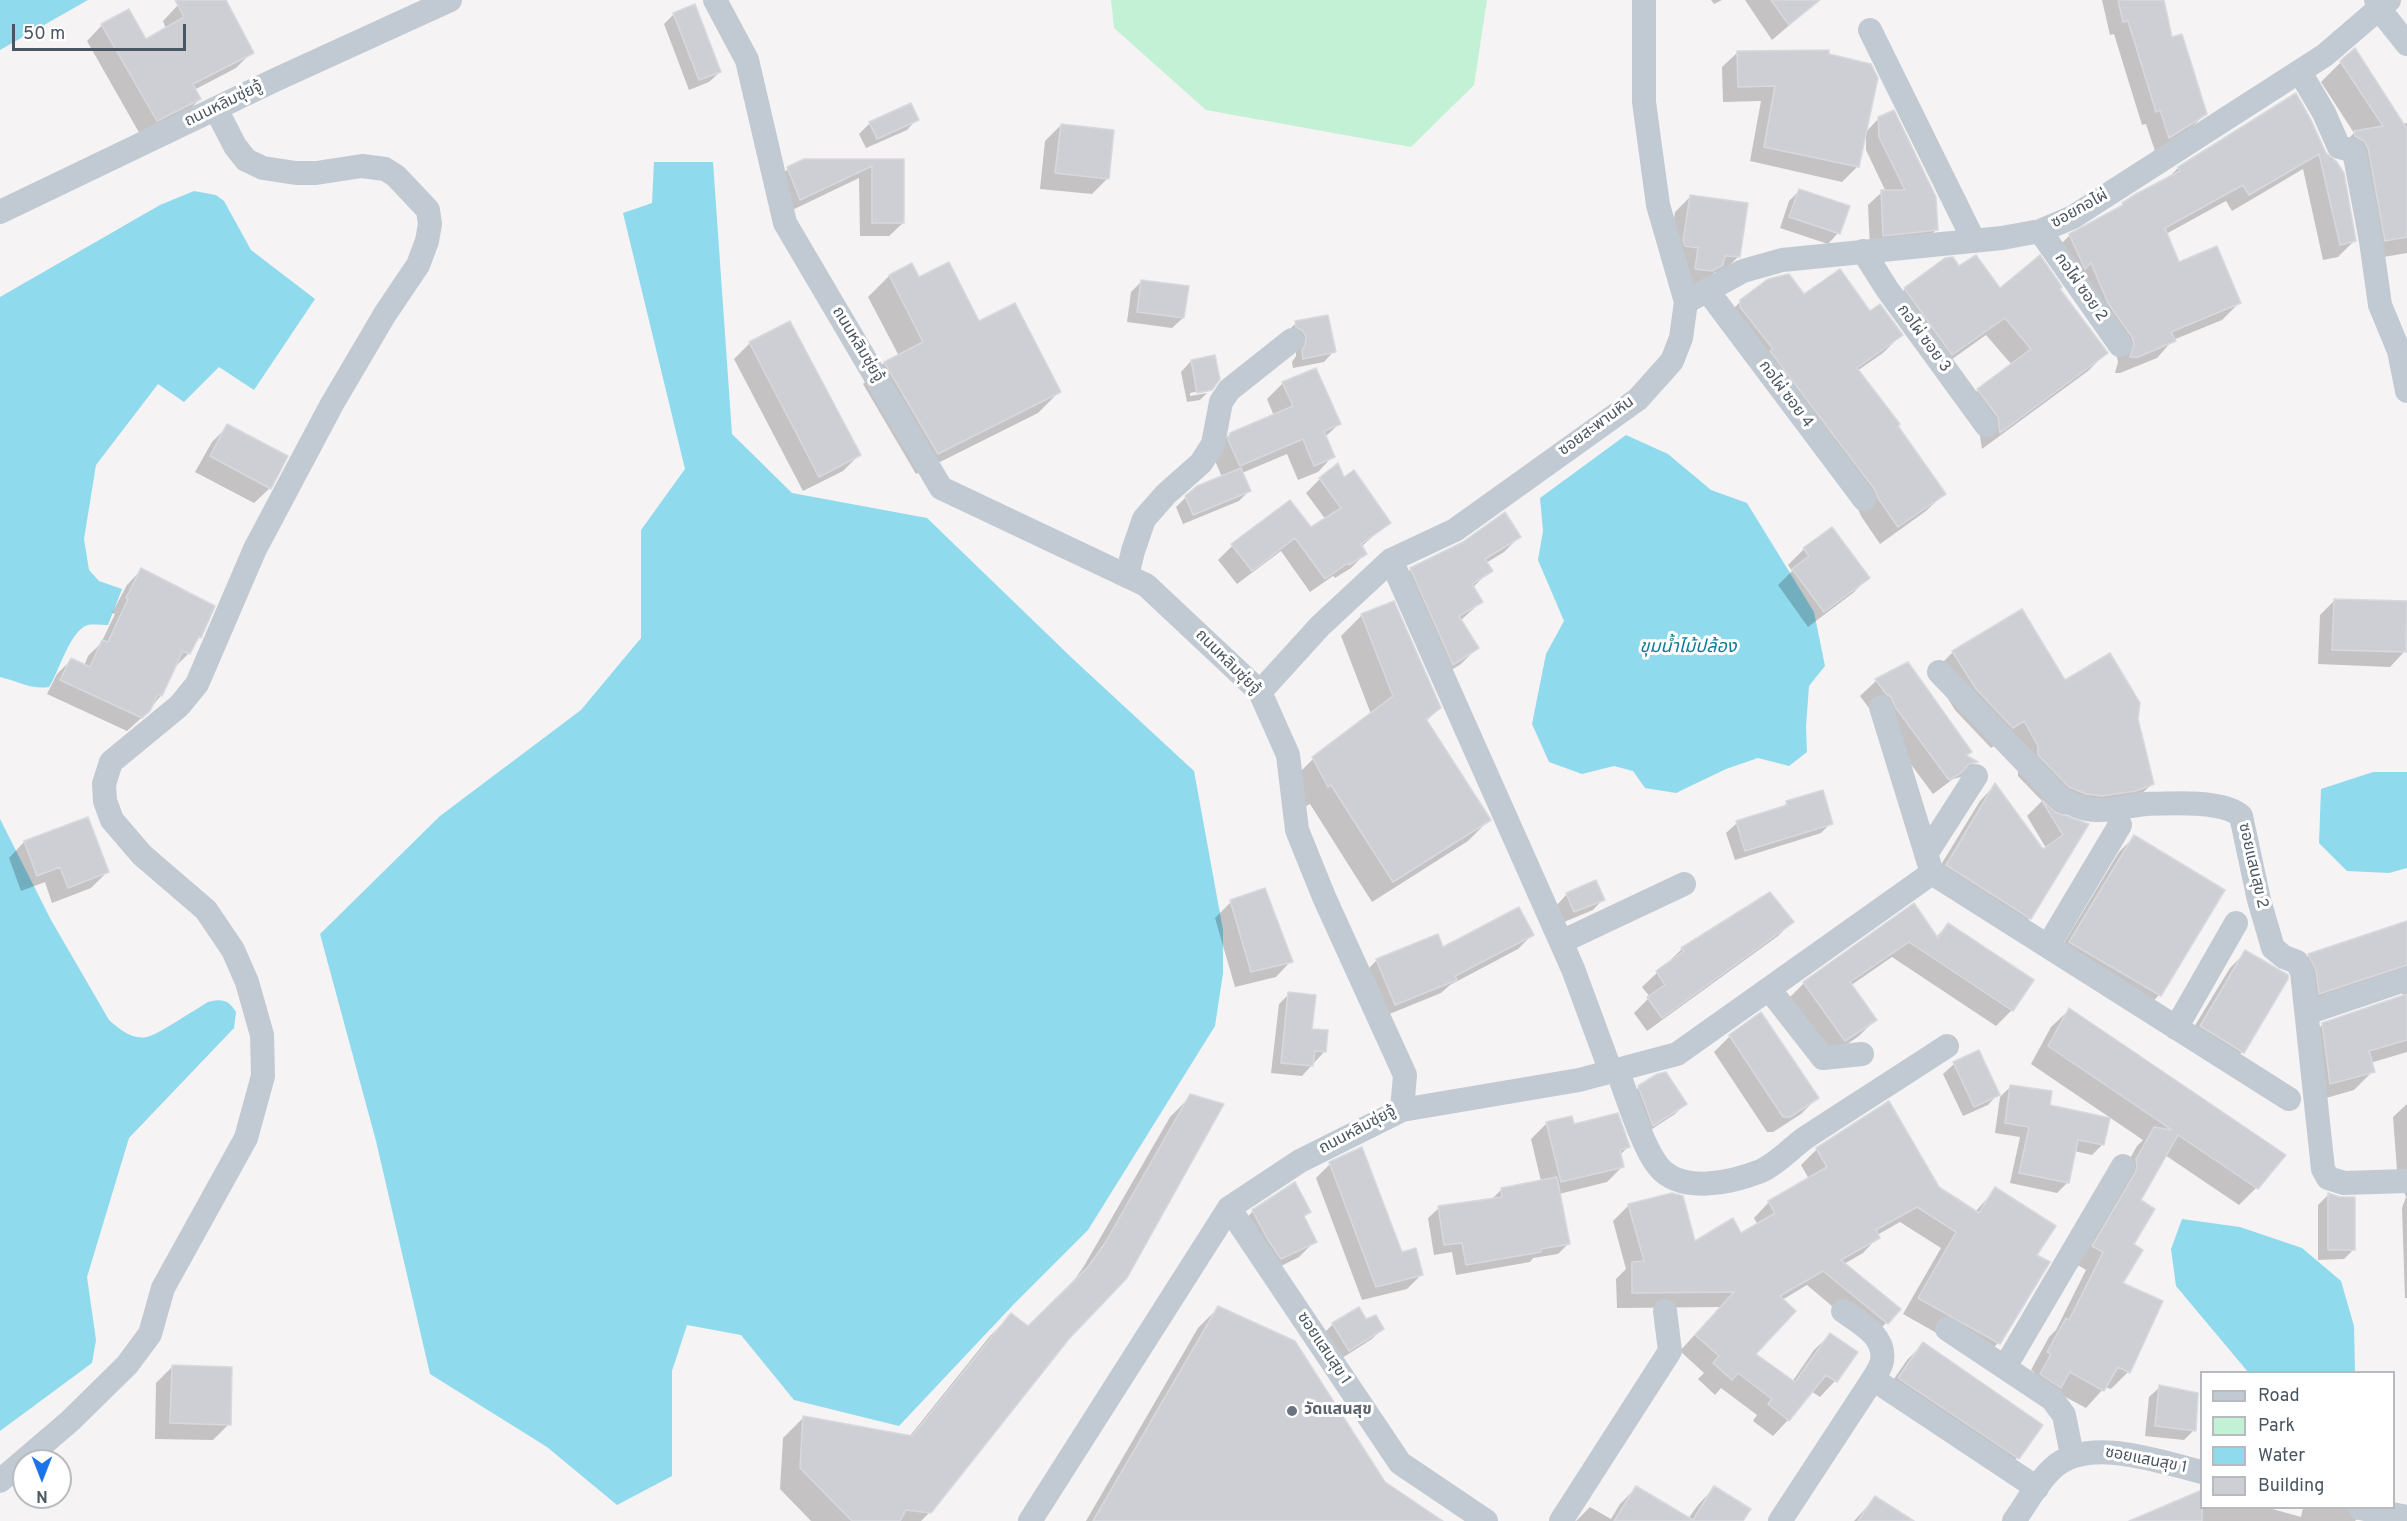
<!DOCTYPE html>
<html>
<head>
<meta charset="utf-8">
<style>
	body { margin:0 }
	#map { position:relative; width:2407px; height:1521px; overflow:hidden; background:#f5f3f3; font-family:Overpass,sans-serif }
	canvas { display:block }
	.legend { position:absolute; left:2200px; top:1371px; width:195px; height:138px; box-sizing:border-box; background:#fff; border:2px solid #b7bbc0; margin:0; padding:8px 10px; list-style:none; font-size:18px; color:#4a5661 }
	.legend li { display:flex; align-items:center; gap:12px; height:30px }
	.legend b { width:30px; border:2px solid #b7bbc0 }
	.north { position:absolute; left:12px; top:1449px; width:60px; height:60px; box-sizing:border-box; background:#fff; border:2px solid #b7bbc0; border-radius:50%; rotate:180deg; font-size:16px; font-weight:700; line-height:24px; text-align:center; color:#4a5661 }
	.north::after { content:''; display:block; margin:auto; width:21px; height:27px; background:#1a73e8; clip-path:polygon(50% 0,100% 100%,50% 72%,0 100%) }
	.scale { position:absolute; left:12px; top:24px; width:174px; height:27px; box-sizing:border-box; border:3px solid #4a5661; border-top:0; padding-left:8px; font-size:18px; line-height:21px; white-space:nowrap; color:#4a5661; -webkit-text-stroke:4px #fff; paint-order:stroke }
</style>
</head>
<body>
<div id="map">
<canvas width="2407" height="1521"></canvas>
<ul class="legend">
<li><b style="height:8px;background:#c1cad2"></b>Road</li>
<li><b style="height:16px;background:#c3f1d5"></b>Park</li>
<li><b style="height:16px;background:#90daee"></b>Water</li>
<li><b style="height:16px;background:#cdcfd5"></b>Building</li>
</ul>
<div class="north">N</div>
<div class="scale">50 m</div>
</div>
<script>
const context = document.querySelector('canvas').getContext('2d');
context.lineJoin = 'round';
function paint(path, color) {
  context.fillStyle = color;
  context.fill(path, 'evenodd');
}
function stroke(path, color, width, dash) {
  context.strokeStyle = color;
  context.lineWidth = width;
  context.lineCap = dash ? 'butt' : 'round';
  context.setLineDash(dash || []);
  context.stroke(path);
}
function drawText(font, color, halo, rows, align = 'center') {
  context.font = font + ' Overpass,"Noto Sans Thai",sans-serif';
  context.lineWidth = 6;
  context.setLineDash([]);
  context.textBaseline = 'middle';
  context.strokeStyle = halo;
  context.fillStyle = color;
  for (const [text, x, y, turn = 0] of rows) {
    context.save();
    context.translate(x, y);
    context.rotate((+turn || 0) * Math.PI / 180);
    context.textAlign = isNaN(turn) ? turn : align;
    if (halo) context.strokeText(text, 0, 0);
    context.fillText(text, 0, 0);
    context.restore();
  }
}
const green = new Path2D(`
	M1111 0H1487L1474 85 1411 147 1206 110 1114 28Z`);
const water = new Path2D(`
	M0 0H88L0 50Z
	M654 162H713L732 434 792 493 927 518 1073 659 1194 771 1223 930V973L1215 1026 1088 1230 1013 1305 899 1426 794 1400 741 1335 687 1325 672 1371V1476L617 1505 547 1447 430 1374 376 1141 320 934 440 816 581 710 641 638V530L685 469 623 213 652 203Z
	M194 191 216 195 224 201 251 250 315 299 254 390 219 367 184 402 158 384 96 465 84 539 89 570 99 581 122 589 108 625C102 625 93 624 88 625 70 630 59 672 49 687 32 690 17 681 0 677V297L160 205Z
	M1626 435 1668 454 1711 490 1747 503 1814 612 1825 666 1809 686 1806 727 1807 752 1789 766 1758 758 1726 769 1676 793 1645 788 1633 771 1614 766 1582 774 1549 762 1532 724 1546 654 1564 621 1538 560 1543 531 1540 498Z
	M2373 772H2407V868L2389 873 2347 871 2319 843 2321 789Z
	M0 819 51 920 109 1020C119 1029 132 1040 147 1037 157 1035 196 1009 208 1002 222 998 229 1000 236 1012L234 1028 129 1138 87 1277 96 1340 92 1363 0 1431Z
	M2182 1219 2240 1227 2302 1248 2341 1281 2354 1326 2355 1372H2248L2176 1286 2171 1249Z`);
const shadow = new Path2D(`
	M189 0H225L252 52 236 68 194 90 200 99 184 115 141 136 87 41 102 25 145 41 166 29 163 21 178 5Z
	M1711 0H1722L1714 4Z
	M1745 0H1819L1772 40Z
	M2102 0H2162L2171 39 2206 113 2191 128 2155 151 2146 124 2142 125 2114 34 2110 35Z
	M674 14 720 72 709 82 689 90 664 24Z
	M1738 52 1865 133 1879 118 1936 230 1923 243 1870 248 1868 205 1882 192H1886L1866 150V134L1857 167 1842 182 1750 161 1761 101 1723 102 1722 67Z
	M2341 62 2402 124 2407 123V253L2366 260 2344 160 2335 152 2354 133 2321 82Z
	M2295 96 2355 240 2338 257 2323 260 2303 169 2232 211 2226 201 2166 234 2179 264 2239 303 2222 320 2173 340 2157 358 2120 373H2115L2118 362 2116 354 2053 252 2070 235 2166 180 2178 168Z
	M910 105 917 119 907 130 866 148 859 134 869 124Z
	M1061 125 1108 178 1092 194 1040 189 1045 141Z
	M804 161H902L903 223 889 236H860L859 178 786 213 774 182 788 169Z
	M1799 191 1838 233 1828 244 1780 228 1789 201Z
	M1691 196 1739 256 1723 272H1715L1706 281 1695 287 1668 258 1675 212Z
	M1959 269 1999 290 2058 289 2106 353 2088 371 1982 449 1980 436 1960 408 1978 390 2012 365 1986 335 1934 372 1886 307 1905 289Z
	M889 276 918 279 979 323 1059 392 1038 413 916 474 863 384 884 363 899 356 868 297Z
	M1141 282 1183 318 1172 328 1127 322 1131 292Z
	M1804 296 1870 313 1901 335 1883 353 1857 371 1944 494 1926 511 1880 544 1861 516 1858 509 1723 319 1741 301Z
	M790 323 859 455 843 471 803 491 734 359 750 343Z
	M1296 323 1334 351 1324 362 1293 368 1292 362 1296 356V348L1286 333Z
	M1191 361 1210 389 1190 393V396L1207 393 1200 400 1187 402 1181 372Z
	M1283 383 1339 424 1325 437 1333 456 1318 472 1298 480 1287 454 1242 473 1249 491 1239 501 1183 524 1176 507 1186 497 1222 477 1213 456 1214 450 1230 434 1274 416 1267 399Z
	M228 426 270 488 254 503 195 472 212 442Z
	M1320 479 1389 522 1361 547 1365 554 1351 568 1335 578 1333 576 1310 592 1281 551 1237 584 1218 560 1232 546 1310 529 1326 520 1306 493Z
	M1832 529 1868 578 1853 593 1808 627 1778 585 1792 571 1788 565 1804 549Z
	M1519 537 1504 552 1486 563 1491 570 1472 588 1481 602 1460 621 1477 648 1461 664 1437 679 1395 585 1411 569Z
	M141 570 200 637 188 654 174 668 161 695 149 711 127 731 47 694 57 674 71 660 84 666 88 656 101 643 115 614 112 613 127 585Z
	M2334 601 2407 603 2404 652 2390 667 2318 664 2320 615Z
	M1362 615 1440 708 1426 721 1489 820 1468 841 1372 902 1310 804 1306 806 1292 780 1313 759 1371 714 1341 636Z
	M1953 652 2065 682 2137 719 2153 783 2131 804 2080 816 2061 814 2086 825 2030 918 2014 934 1931 881 1980 801 1995 785 2042 851 2046 848 2027 816 2042 801 2018 776V767L2002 741 1991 748 1955 710 1932 673Z
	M1907 664 1971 751 1966 756 1976 762 1961 777 1953 779 1933 794 1860 696 1876 681Z
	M1787 803 1831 823 1821 833 1735 860 1726 833 1737 823 1781 808Z
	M2134 837 2223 891 2159 995 2144 1011 2055 958 2119 852Z
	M24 842 107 872 91 888 52 903 45 882 21 891 9 858Z
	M1567 894 1603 899 1593 910 1564 922 1557 905Z
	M1231 902 1291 961 1276 977 1235 987 1215 918Z
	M1914 905 1936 937 1948 925 2032 980 2012 1010 1996 1026 1892 957 1850 986 1875 1020 1859 1036 1830 1056 1788 999 1804 983Z
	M1792 922 1778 936 1647 1031 1634 1013 1650 997 1642 987 1682 949Z
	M2407 923V1052L2370 1063 2373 1071 2354 1090 2312 1102 2304 1043 2323 1024 2403 997 2402 993 2301 1011 2291 974 2309 955Z
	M1532 935 1518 949 1450 985 1441 993 1382 1017 1364 973 1377 960Z
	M2246 952 2287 979 2242 1052 2227 1068 2185 1042 2230 968Z
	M1289 994 1324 1052 1302 1076 1271 1073 1279 1004Z
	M2069 1010 2256 1188 2239 1205 2165 1155 2139 1201 2132 1245 2121 1283 2128 1372 2111 1389 2105 1387 2086 1408 2056 1392H2024L2034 1372 2031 1370 2049 1337 2056 1330 2086 1270 2076 1264 2119 1178 2137 1146 2143 1140 2031 1064 2051 1027Z
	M1730 1036 1817 1098 1801 1114 1773 1132H1767L1714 1052Z
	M1978 1052 1998 1094 1988 1105 1963 1116 1943 1074 1954 1064Z
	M1639 1087 1685 1104 1675 1114 1643 1135 1629 1098Z
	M2010 1087 2102 1145 2092 1155 2074 1151 2067 1183 2057 1193 2010 1183 2020 1137 1995 1133 2000 1097Z
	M1191 1096 1068 1338 930 1512 921 1521H811L780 1489 783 1438 804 1417 909 1437 990 1336 1011 1315 1028 1328 1068 1289 1084 1266 1170 1117Z
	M2407 1104V1298H2405L2402 1208 2406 1197 2403 1189 2398 1184 2393 1117Z
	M1547 1123 1573 1126 1628 1147 1620 1155 1623 1166 1607 1182 1559 1194 1569 1243 1558 1254 1533 1258 1530 1262 1456 1275 1452 1252 1434 1255 1428 1218 1439 1208 1491 1200 1502 1189 1541 1181 1531 1139Z
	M1817 1149 1938 1188 1975 1212 1996 1189 2035 1255 1998 1343 1983 1359 1903 1314 1941 1248 1900 1222 1877 1235 1878 1237 1863 1253 1844 1264 1899 1309 1871 1339 1807 1285 1782 1300 1754 1354 1792 1382 1814 1350 1830 1335 1856 1353 1835 1381 1820 1397 1811 1391 1788 1420 1773 1436 1753 1421 1757 1415 1721 1388 1715 1395 1698 1379 1704 1373 1680 1351 1720 1307 1617 1308 1616 1279 1626 1269 1613 1221 1629 1205 1694 1243 1741 1235 1758 1225 1754 1218 1769 1202 1809 1179 1801 1165Z
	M1330 1164 1401 1254 1421 1275 1407 1289 1362 1300 1316 1178Z
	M2328 1195 2354 1249 2344 1259 2318 1260V1205Z
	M1253 1211 1309 1212 1303 1218 1315 1241 1299 1257 1265 1274 1238 1227Z
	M1218 1308 1384 1483 1440 1521H1086L1198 1328Z
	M1365 1321 1382 1329 1372 1339 1339 1360 1323 1334 1333 1324Z
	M1923 1344 2017 1458 2002 1473 1883 1395 1907 1360Z
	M172 1367 229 1424 213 1440 155 1439 156 1383Z
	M2160 1387 2194 1430 2184 1440 2145 1436 2149 1397Z
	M1636 1488 1688 1519 1698 1505 1714 1488 1741 1521H1576L1590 1507 1611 1519 1620 1504Z
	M1875 1498 1911 1521H1854Z
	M2202 1508H2269L2301 1517 2303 1508H2369L2355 1521H2132Z`);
const building = new Path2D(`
	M175 0H226L254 53 193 84 201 99 157 121 101 24 129 9 146 39 184 17Z
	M1771 0H1820L1789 25Z
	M2118 0H2164L2172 37 2182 34 2207 114 2169 138 2160 110 2156 112 2128 21 2123 22Z
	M695 4 721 72 699 80 673 13Z
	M2355 48 2407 129V237L2385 241 2368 148 2364 141 2355 136 2354 131 2383 126 2340 61Z
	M1829 50V54L1871 64 1878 78 1859 167 1764 147 1775 86 1738 87 1737 51Z
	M2296 93 2311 120 2326 153 2336 161 2344 173 2356 241 2340 245 2319 154 2249 195 2243 185 2165 228 2179 262 2217 246 2241 303 2171 332 2176 341 2138 357H2130L2134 344 2132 337 2108 303 2091 263 2085 269 2069 234 2123 205 2122 203 2136 194 2180 171 2178 167Z
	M911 103 919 120 877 139 869 122Z
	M1894 110 1936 197 1938 230 1883 236 1881 190H1905L1879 137 1878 117Z
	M1061 124 1114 130 1109 179 1055 173Z
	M804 159H904V223H872V166L800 200 787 167Z
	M1799 189 1850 206 1840 234 1789 217Z
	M1690 195 1748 203 1740 257 1725 256 1723 265 1712 271 1695 269 1698 248 1685 246 1683 241Z
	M1976 255 2000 288 2040 255 2062 287 2060 289 2108 353 2000 433 1998 417 1977 389 2031 349 2005 318 1952 355 1904 288 1945 258 1953 257 1959 266Z
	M949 262 979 321 1015 303 1061 392 938 454 884 362 923 342 889 275 912 263 919 277Z
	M1840 269 1870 311 1880 304 1903 335 1857 368 1900 424 1898 426 1946 494 1898 527 1878 498 1875 490 1770 351 1773 349 1740 307V300L1768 279 1789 274 1804 294Z
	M1141 280 1189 286 1184 318 1137 312Z
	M1328 315 1336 352 1303 359 1302 350 1305 345 1306 337 1303 331 1296 327 1295 321Z
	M790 321 861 455 819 477 749 342Z
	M1215 355 1220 379 1212 390 1197 393 1191 360Z
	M1316 368 1341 424 1324 431 1335 457 1314 466 1303 439 1240 466 1228 440 1230 433 1293 406 1282 382Z
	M227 424 288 456 271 489 210 456Z
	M1338 463 1344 477 1354 470 1391 523 1361 544 1367 554 1349 565 1348 563 1325 579 1295 538 1252 571 1231 544 1290 500 1311 527 1341 508 1319 478Z
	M1241 468 1251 491 1193 515 1185 496 1197 486Z
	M1505 512 1521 537 1485 559 1493 571 1472 584 1483 602 1459 616 1479 648 1453 665 1410 568 1463 542Z
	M1832 527 1870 578 1824 612 1792 569 1809 556 1803 548Z
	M141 568 215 606 201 638 199 636 190 654 183 651 162 696 158 694 150 711 142 718 60 680 71 658 90 667 102 640 108 642 128 599 126 598Z
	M2334 599 2407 601 2406 652 2332 650Z
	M1394 601 1441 708 1426 719 1491 820 1393 882 1331 785 1328 787 1312 757 1393 696 1361 614Z
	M2022 609 2065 680 2110 653 2140 703 2138 719 2154 784 2136 791 2102 796 2086 794 2069 787 2038 755V746L2024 721 2013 728 1976 689 1952 651Z
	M1908 662 1972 752 1966 755 1978 762 1969 764 1961 773 1949 780 1896 708 1891 697 1886 694 1875 679Z
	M1995 783 2043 849 2063 835 2041 799 2055 812 2089 824 2031 919 1946 865Z
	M1823 790 1833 824 1745 851 1736 821 1787 805 1786 801Z
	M88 817 109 872 68 888 60 867 37 876 24 841Z
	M2134 835 2225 890 2161 996 2069 942Z
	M1596 880 1605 900 1574 912 1566 893Z
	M1265 888 1293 962 1251 972 1230 900Z
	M1770 892 1794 922 1662 1018 1647 997 1665 985 1656 971 1684 951 1681 948Z
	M1914 903 1938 938 1948 923 2034 980 2013 1011 1909 942 1850 982 1877 1020 1845 1041 1803 982Z
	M1519 907 1534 935 1455 976 1457 980 1395 1005 1376 959 1438 934 1443 947Z
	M2407 921V965L2319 994 2316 970 2308 954Z
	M2245 950 2288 975V979L2244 1053 2200 1026Z
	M1288 992 1316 995 1312 1029 1328 1030 1326 1052 1315 1051 1313 1066 1281 1063Z
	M2407 994V1040L2369 1051 2375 1072 2330 1084 2322 1023Z
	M2069 1008 2286 1155 2258 1189 2178 1135 2141 1200 2155 1209 2134 1244 2143 1250 2123 1283 2163 1301 2130 1373 2118 1367 2104 1391 2070 1372 2061 1388 2040 1374 2051 1354 2047 1352 2066 1318 2069 1320 2103 1252 2092 1246 2135 1173 2137 1167 2136 1159 2154 1127 2172 1130 2048 1046Z
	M1761 1012 1819 1098 1790 1117H1783L1729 1035Z
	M1979 1050 2000 1095 1974 1107 1953 1062Z
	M1666 1072 1687 1104 1653 1126 1638 1086 1657 1074Z
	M2010 1085 2052 1091 2050 1105 2110 1118 2104 1145 2078 1140 2069 1183 2019 1173 2029 1127 2005 1123Z
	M1190 1094 1224 1104 1127 1278 1069 1339 931 1513 906 1510 900 1521H852L800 1468 803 1416 912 1436 1011 1313 1028 1326 1088 1267 1105 1243Z
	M1889 1101 1939 1187 1979 1213 1995 1187 2056 1226 2037 1255 2050 1262 2000 1344 1918 1298 1956 1232 1917 1207 1876 1230 1880 1238 1841 1260 1901 1309 1888 1324 1823 1271 1780 1296 1796 1311 1756 1354 1795 1382 1830 1333 1858 1352 1837 1382 1826 1375 1789 1421 1768 1404 1772 1399 1738 1373 1732 1380 1713 1363 1719 1356 1695 1335 1734 1292 1632 1293V1262L1644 1261 1628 1204 1672 1193 1683 1196 1695 1241 1733 1218 1741 1233 1775 1213 1768 1201 1827 1167 1816 1148Z
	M1618 1113 1630 1147 1620 1150 1624 1167 1561 1182 1546 1122 1572 1116 1574 1124Z
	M1362 1147 1402 1252 1416 1248 1423 1275 1376 1287 1329 1162Z
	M1557 1177 1570 1244 1541 1249V1252L1466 1265 1462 1243 1444 1245 1438 1206 1502 1197 1501 1188Z
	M1295 1182 1311 1212 1304 1216 1317 1242 1281 1259 1268 1240 1252 1210Z
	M2328 1193 2340 1197H2355V1250H2328Z
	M1218 1306 1295 1341 1385 1482 1443 1521H1093Z
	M1359 1307 1366 1319 1376 1315 1384 1329 1349 1351 1332 1323Z
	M1923 1342 2043 1425 2019 1459 1898 1378Z
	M172 1365 232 1367 231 1425 170 1423Z
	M2159 1385 2198 1393 2196 1431 2155 1426Z
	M1636 1486 1693 1520 1714 1486 1751 1509 1743 1521H1614Z
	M2202 1490V1521H2129Z
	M1875 1496 1914 1521H1858Z`);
const street = new Path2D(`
	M715 0 747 60 785 223 941 488 1146 585 1260 692 1288 755 1297 830 1324 897 1405 1075 1402 1110 1300 1161 1229 1208 1030 1521
	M2376 0 2380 10 2407 44
	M1870 30 1974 241
	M2300 72 2324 113 2339 147 2354 151 2371 241 2380 305 2399 351 2407 391
	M0 212 275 80 450 0
	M2040 231 2120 345
	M1863 251 1887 289 1986 425
	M1707 290 1864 499
	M1686 302 1743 271 1782 260 2002 238 2040 231 2073 217 2325 55 2389 0
	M1391 560 1573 969 1611 1072
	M1127 576 1133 551 1144 519 1166 494 1201 463 1213 444 1221 402 1229 390 1292 340
	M1939 672 2061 799C2072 804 2083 810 2096 810 2113 811 2130 805 2147 804 2171 803 2223 800 2241 816L2259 900 2273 948 2284 957 2297 962 2302 972 2323 1169 2328 1178 2344 1183 2407 1181
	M1260 692 1320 626 1391 560 1455 530 1638 399 1672 361 1681 338 1686 302 1658 205 1644 102V0
	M1881 707 1932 873 2289 1099
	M1926 854 1976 776
	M1561 942 1684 884
	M2048 946 2120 825
	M1769 989 1823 1058 1862 1054
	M2307 1013 2407 979
	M2176 1028 2236 923
	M1617 1070C1627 1095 1642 1146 1658 1166 1681 1195 1733 1182 1761 1171 1777 1164 1791 1148 1805 1138 1852 1107 1900 1077 1947 1046
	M1402 1110 1579 1080 1677 1054 1932 873
	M1229 1208 1400 1463 1486 1521
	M1947 1329 2052 1399 2064 1415 2072 1455
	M2005 1367 2123 1166
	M1873 1379 2037 1488
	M0 1481 70 1421 127 1365 150 1334 163 1288 246 1138 263 1076 262 1035 247 982 233 950 206 910 142 855 112 820 105 801 104 784 111 762 179 706 197 684 255 549 332 404 385 314 418 265 427 241 430 224 428 210 396 176 385 169 362 166 316 173H296L263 168 246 160 235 146 216 109
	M2360 1508 2407 1517
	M1561 1521 1670 1351 1665 1311
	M1780 1521 1873 1379C1876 1374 1881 1367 1882 1361 1886 1336 1860 1323 1843 1311
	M2014 1521C2026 1504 2037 1483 2052 1469 2087 1435 2160 1462 2202 1472`);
const markers = [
	[1292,1411,6,"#6b7280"]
];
const streetNames = [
	["ถนนหลิมซุ่ยจู้",224,105,-26],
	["ซอยกอไผ่",2080,210,-29],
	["กอไผ่ ซอย 2",2080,288,55],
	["กอไผ่ ซอย 3",1923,339,54],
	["ถนนหลิมซุ่ยจู้",857,345,59],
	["กอไผ่ ซอย 4",1785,395,53],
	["ซอยสะพานหิน",1597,427,-36],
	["ถนนหลิมซุ่ยจู้",1227,663,45],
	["ซอยแสนสุข 2",2252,866,77],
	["ถนนหลิมซุ่ยจู้",1358,1131,-28],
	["ซอยแสนสุข 1",1323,1349,56],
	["ซอยแสนสุข 1",2146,1461,11]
];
const worshipNames = [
	["วัดแสนสุข",1304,1411]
];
const waterNames = [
	["ขุมน้ำไม้ปล้อง",1688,648]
];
paint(green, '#c3f1d5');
paint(water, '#90daee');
paint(shadow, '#0003');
paint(building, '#cdcfd5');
stroke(building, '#d7d9de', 1.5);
stroke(street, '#c1cad2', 24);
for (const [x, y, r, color] of markers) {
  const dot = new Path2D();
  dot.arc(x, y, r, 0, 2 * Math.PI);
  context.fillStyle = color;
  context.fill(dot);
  stroke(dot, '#fff', 2);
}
drawText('16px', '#4a5661', '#fff', streetNames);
drawText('bold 16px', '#5b616d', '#fff', worshipNames, 'left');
drawText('italic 18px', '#0c7c9b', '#fff', waterNames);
</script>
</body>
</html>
